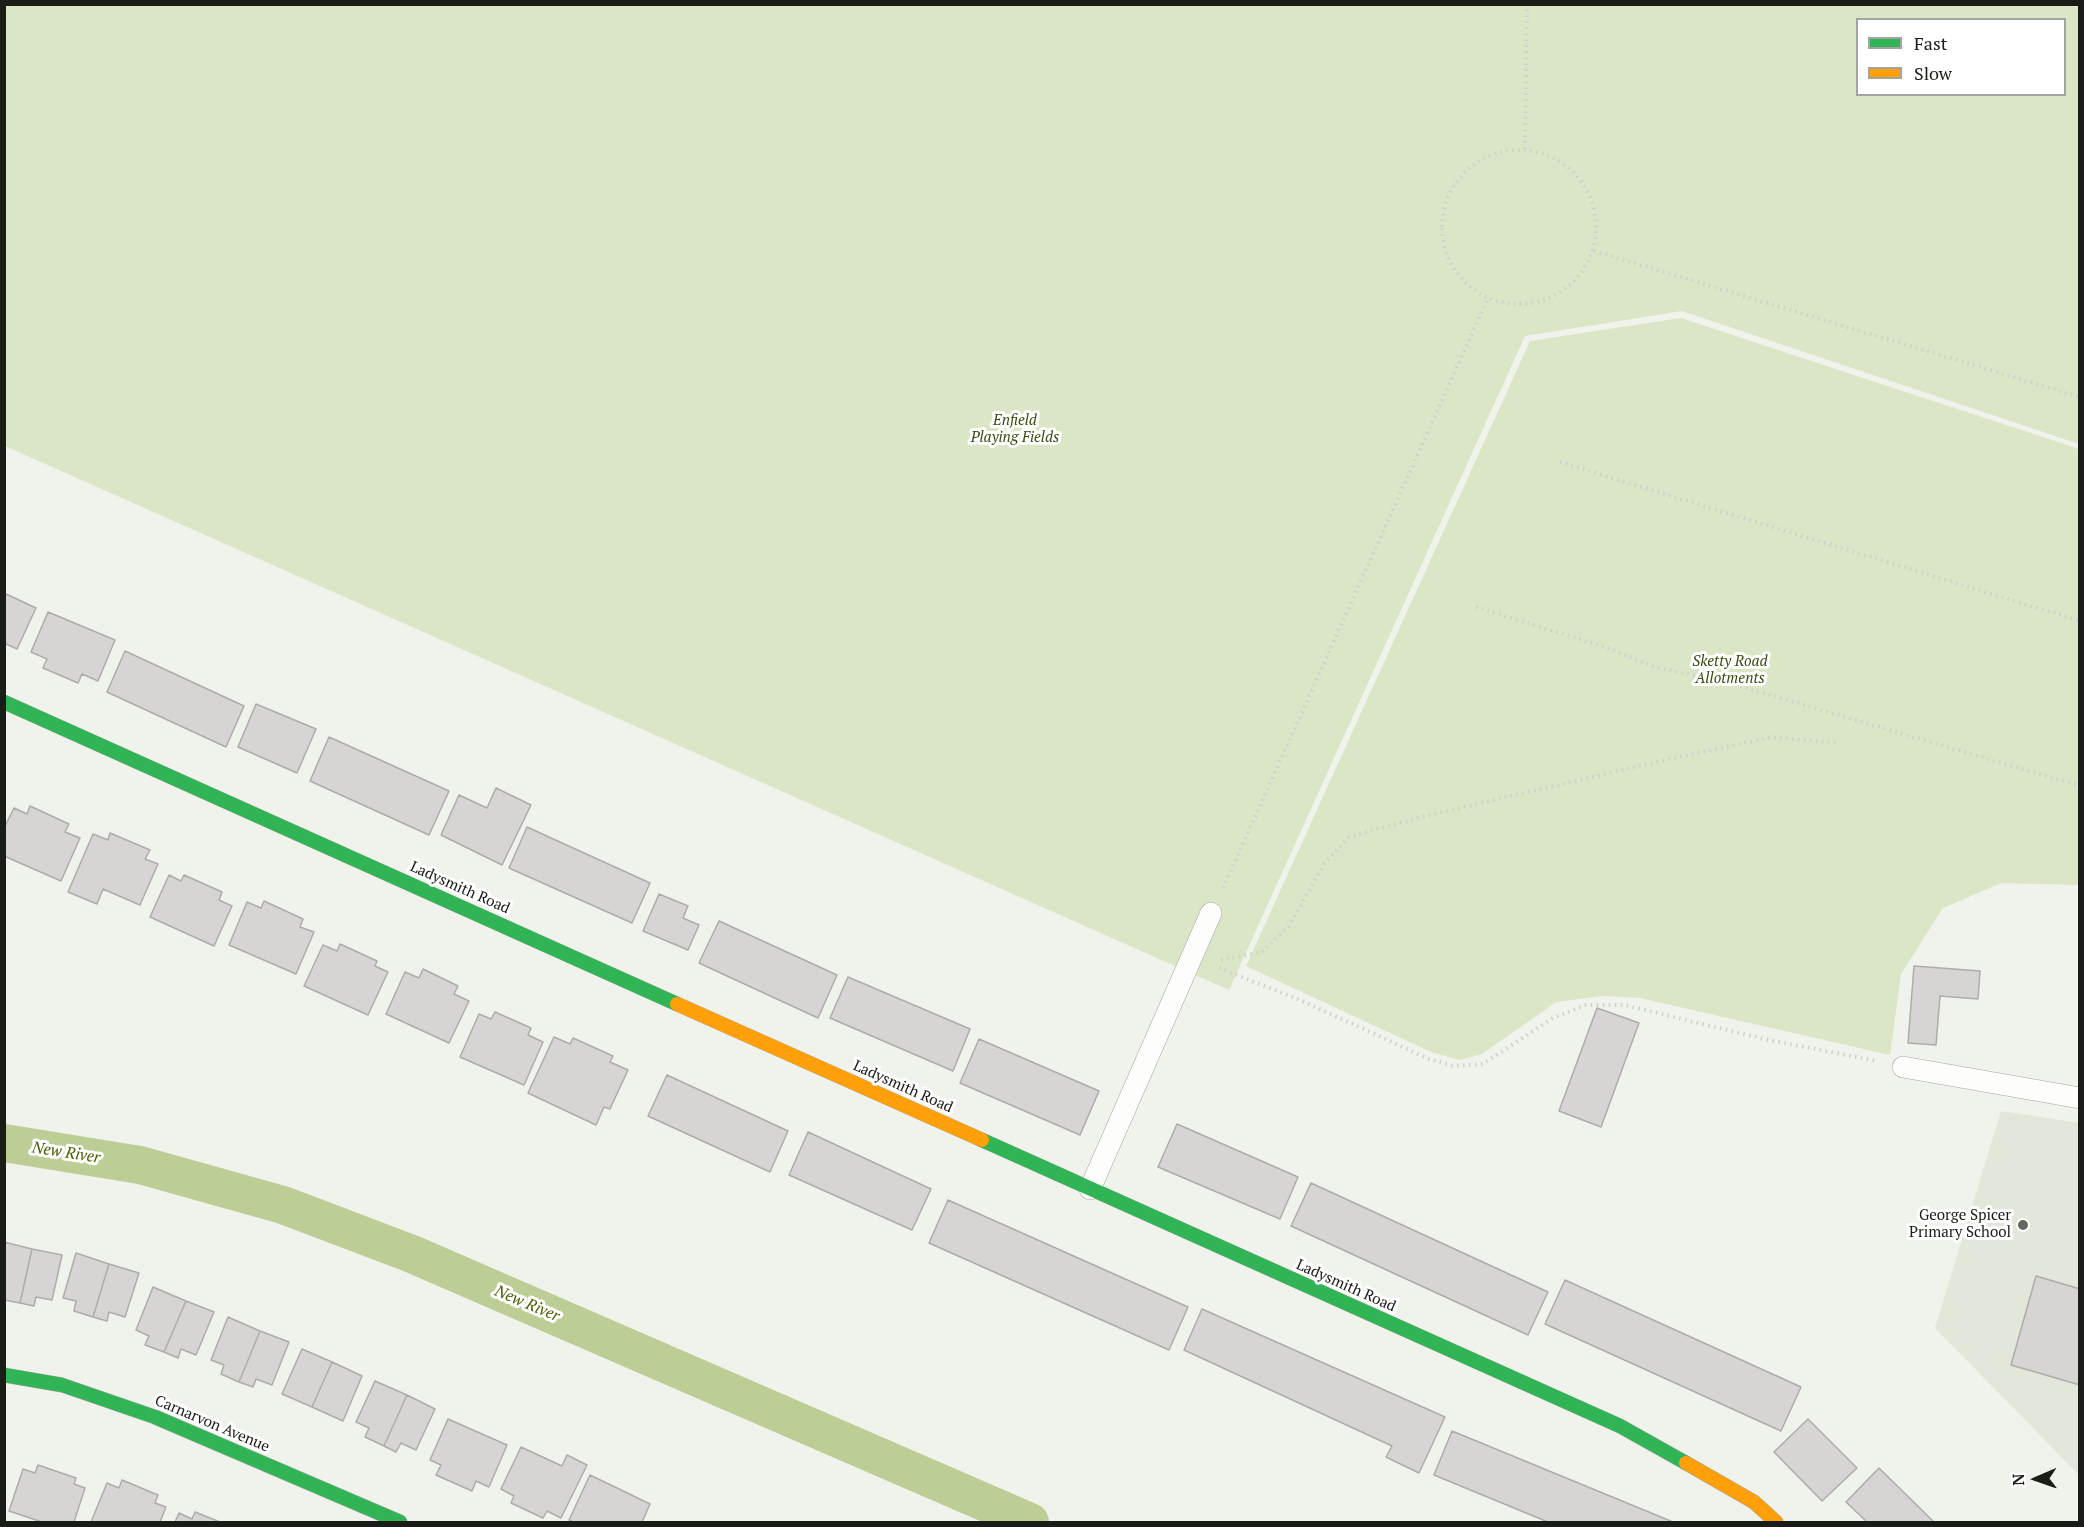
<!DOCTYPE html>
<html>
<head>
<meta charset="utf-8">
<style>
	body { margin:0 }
	#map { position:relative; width:2084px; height:1527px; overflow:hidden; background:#f0f2ec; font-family:"PT Serif",serif }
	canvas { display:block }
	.frame { position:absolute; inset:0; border:6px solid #1a1c17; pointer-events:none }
	.legend { position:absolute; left:1856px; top:18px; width:210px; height:78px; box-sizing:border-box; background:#fff; border:2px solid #a3a4a2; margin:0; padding:8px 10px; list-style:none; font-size:18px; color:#1a1c17 }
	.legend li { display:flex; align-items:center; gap:12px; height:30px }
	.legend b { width:30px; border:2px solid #a3a4a2 }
	.north { position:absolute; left:2006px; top:1449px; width:60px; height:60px; -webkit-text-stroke:4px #fff; paint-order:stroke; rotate:268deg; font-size:16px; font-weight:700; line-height:24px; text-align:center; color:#1a1c17 }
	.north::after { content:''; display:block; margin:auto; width:21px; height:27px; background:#1a1c17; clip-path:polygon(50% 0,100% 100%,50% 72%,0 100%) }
</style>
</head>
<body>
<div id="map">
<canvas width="2084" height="1527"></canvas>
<div class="frame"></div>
<ul class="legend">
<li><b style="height:8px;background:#30b455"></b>Fast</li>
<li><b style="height:8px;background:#ff9f0a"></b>Slow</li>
</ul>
<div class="north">N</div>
</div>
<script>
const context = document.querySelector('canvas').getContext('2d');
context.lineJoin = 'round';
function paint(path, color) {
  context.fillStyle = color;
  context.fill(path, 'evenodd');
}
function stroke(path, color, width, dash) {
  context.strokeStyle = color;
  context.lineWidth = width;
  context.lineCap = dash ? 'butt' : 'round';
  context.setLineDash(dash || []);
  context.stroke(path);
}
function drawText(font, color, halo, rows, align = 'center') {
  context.font = font + ' "PT Serif",serif';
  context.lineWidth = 6;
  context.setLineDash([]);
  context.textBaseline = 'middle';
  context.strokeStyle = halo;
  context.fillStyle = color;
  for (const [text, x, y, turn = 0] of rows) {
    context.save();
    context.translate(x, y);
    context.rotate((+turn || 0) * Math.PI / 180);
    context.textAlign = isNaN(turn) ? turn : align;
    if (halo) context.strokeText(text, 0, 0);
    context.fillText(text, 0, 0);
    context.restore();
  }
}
const built = new Path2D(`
	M2001 1111 2079 1123V1475L1935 1328Z`);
const green = new Path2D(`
	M5 5H2079V444L1682 311 1525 336 1229 990 5 446ZM1858 20H2064V94H1858Z
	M1681 318 2079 449V885L2001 883 1943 908 1901 974 1890 1055 1640 998 1602 996 1556 1002 1482 1054 1460 1060 1431 1052 1246 966 1530 341Z`);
const canal = new Path2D(`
	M4 1143 140 1165 283 1205 412 1254 1030 1522`);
const building = new Path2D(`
	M4 593 36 608 17 649 4 643Z
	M48 612 115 640 98 681 82 674 78 683 43 668 47 659 31 652Z
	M125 651 244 706 226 747 107 692Z
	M256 704 316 729 297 773 238 747Z
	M329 737 449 791 429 835 310 781Z
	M496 788 531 805 502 865 441 835 459 795 487 808Z
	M30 806 69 824 65 832 80 838 61 881 4 856V828L14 808 27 814Z
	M527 827 650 883 632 923 509 868Z
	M110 833 150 850 145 859 158 864 140 905 103 889 97 904 68 892 93 834 108 840Z
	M169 875 181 881 184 875 222 892 219 900 232 906 214 946 150 917Z
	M659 894 688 906 683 918 699 925 688 950 643 931Z
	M264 901 303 919 300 927 314 932 296 974 229 945 247 902 261 908Z
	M719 921 837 975 818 1018 699 963Z
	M340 944 377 961 375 966 388 972 368 1015 304 986 323 945 337 951Z
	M1914 966 1980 971 1978 999 1940 996 1936 1045 1908 1043Z
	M423 969 458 986 454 994 469 1001 449 1043 386 1014 405 972 419 978Z
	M848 977 970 1029 953 1071 830 1018Z
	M1597 1008 1639 1023 1601 1127 1559 1111Z
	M495 1012 531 1028 528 1035 543 1042 524 1085 460 1057 479 1014 491 1019Z
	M554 1037 570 1044 573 1038 613 1056 610 1062 628 1070 610 1109 604 1107 596 1125 528 1093Z
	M979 1039 1099 1091 1080 1135 960 1083Z
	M667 1075 788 1131 770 1172 648 1116Z
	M1177 1124 1298 1177 1280 1219 1158 1167Z
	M808 1132 931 1189 912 1230 789 1175Z
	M1311 1183 1548 1292 1528 1335 1291 1226Z
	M948 1200 1188 1307 1169 1350 929 1243Z
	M4 1242 32 1249 20 1303 4 1300Z
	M32 1249 62 1255 52 1300 36 1297 34 1306 20 1303Z
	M76 1253 109 1264 93 1317 74 1311 76 1301 63 1298Z
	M109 1264 139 1273 125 1317 109 1312 107 1321 93 1317Z
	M2036 1276 2080 1289V1385L2011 1365Z
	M1565 1280 1801 1387 1781 1431 1545 1324Z
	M153 1287 186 1301 164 1352 145 1345 149 1336 136 1330Z
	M186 1301 214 1312 196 1355 181 1349 178 1358 164 1352Z
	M1202 1309 1445 1417 1419 1473 1386 1457 1392 1446 1184 1350Z
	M228 1317 260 1331 239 1382 221 1374 224 1365 211 1360Z
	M260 1331 289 1342 272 1385 256 1379 253 1387 239 1382Z
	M302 1349 332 1362 312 1407 282 1394Z
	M332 1362 362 1376 343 1421 312 1407Z
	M375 1381 407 1395 384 1446 365 1437 369 1428 356 1422Z
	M407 1395 435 1409 416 1450 401 1443 396 1452 384 1446Z
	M448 1419 507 1445 489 1487 476 1481 472 1491 436 1475 441 1465 430 1460Z
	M1808 1419 1857 1468 1822 1501 1774 1452Z
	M1452 1431 1673 1522H1548L1434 1475Z
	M521 1447 562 1466 567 1455 587 1465 561 1518 547 1511 543 1518 511 1503 514 1496 501 1489Z
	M38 1465 76 1478 74 1484 85 1488 74 1522H42L9 1511 23 1469 35 1473Z
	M1879 1468 1934 1522H1867L1846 1502Z
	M590 1475 650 1504 642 1522H574L569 1520Z
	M122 1480 158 1495 155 1503 166 1507 160 1522H91L107 1483 119 1488Z
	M195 1512 220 1522H175L179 1513 192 1519Z`);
const path = new Path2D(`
	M1525 149 1527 4
	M1442 227a77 77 0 1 1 154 0a77 77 0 1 1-154 0Z
	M1594 251 2080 397
	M1560 462 2080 621
	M1476 607 1605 647 1655 667 1733 684 2080 786
	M1223 888 1488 298
	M1221 960 1262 952 1289 926 1324 864 1349 837 1425 816 1670 759 1772 737 1837 743
	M1219 968 1300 1000 1429 1059 1453 1066 1483 1064 1553 1018 1586 1005H1625L1764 1039 1877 1061`);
const lane = new Path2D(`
	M1903 1067 2080 1098
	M1090 1189 1211 913`);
const fast = new Path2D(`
	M4 702 677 1004
	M982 1140 1620 1426 1686 1463
	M4 1375 62 1385 155 1417 400 1522`);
const slow = new Path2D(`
	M677 1004 982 1140
	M1686 1463 1754 1502 1776 1522`);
const markers = [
	[2023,1225,6,"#656762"]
];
const parkNames = [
	["Enfield",1015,421],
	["Playing Fields",1015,438],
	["Sketty Road",1730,662],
	["Allotments",1730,679]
];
const streetNames = [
	["Ladysmith Road",460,888,24],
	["Ladysmith Road",903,1087,24],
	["Ladysmith Road",1346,1286,24],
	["Carnarvon Avenue",212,1424,23]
];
const poiNames = [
	["George Spicer",2011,1216],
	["Primary School",2011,1233]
];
const waterNames = [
	["New River",66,1153,9],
	["New River",527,1304,23]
];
paint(built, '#e2e7da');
paint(green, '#dbe6c6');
stroke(canal, '#bcce95', 38);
paint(building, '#d7d5d4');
stroke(building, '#aeacab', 1.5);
stroke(lane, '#a5a6a2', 22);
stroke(fast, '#a5a6a2', 15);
stroke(slow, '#a5a6a2', 15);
stroke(path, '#cfd0ce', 4, [1.5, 4.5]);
stroke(lane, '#fdfdfc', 21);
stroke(fast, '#30b455', 14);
stroke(slow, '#ff9f0a', 14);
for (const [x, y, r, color] of markers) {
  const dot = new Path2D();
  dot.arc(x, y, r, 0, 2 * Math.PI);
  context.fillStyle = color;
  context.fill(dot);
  stroke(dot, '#fff', 2);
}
drawText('italic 15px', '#3a4b10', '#fff', parkNames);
drawText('15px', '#1a1c17', '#fff', streetNames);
drawText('15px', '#1a1c17', '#fff', poiNames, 'right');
drawText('italic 16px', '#496002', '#fff', waterNames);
</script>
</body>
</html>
